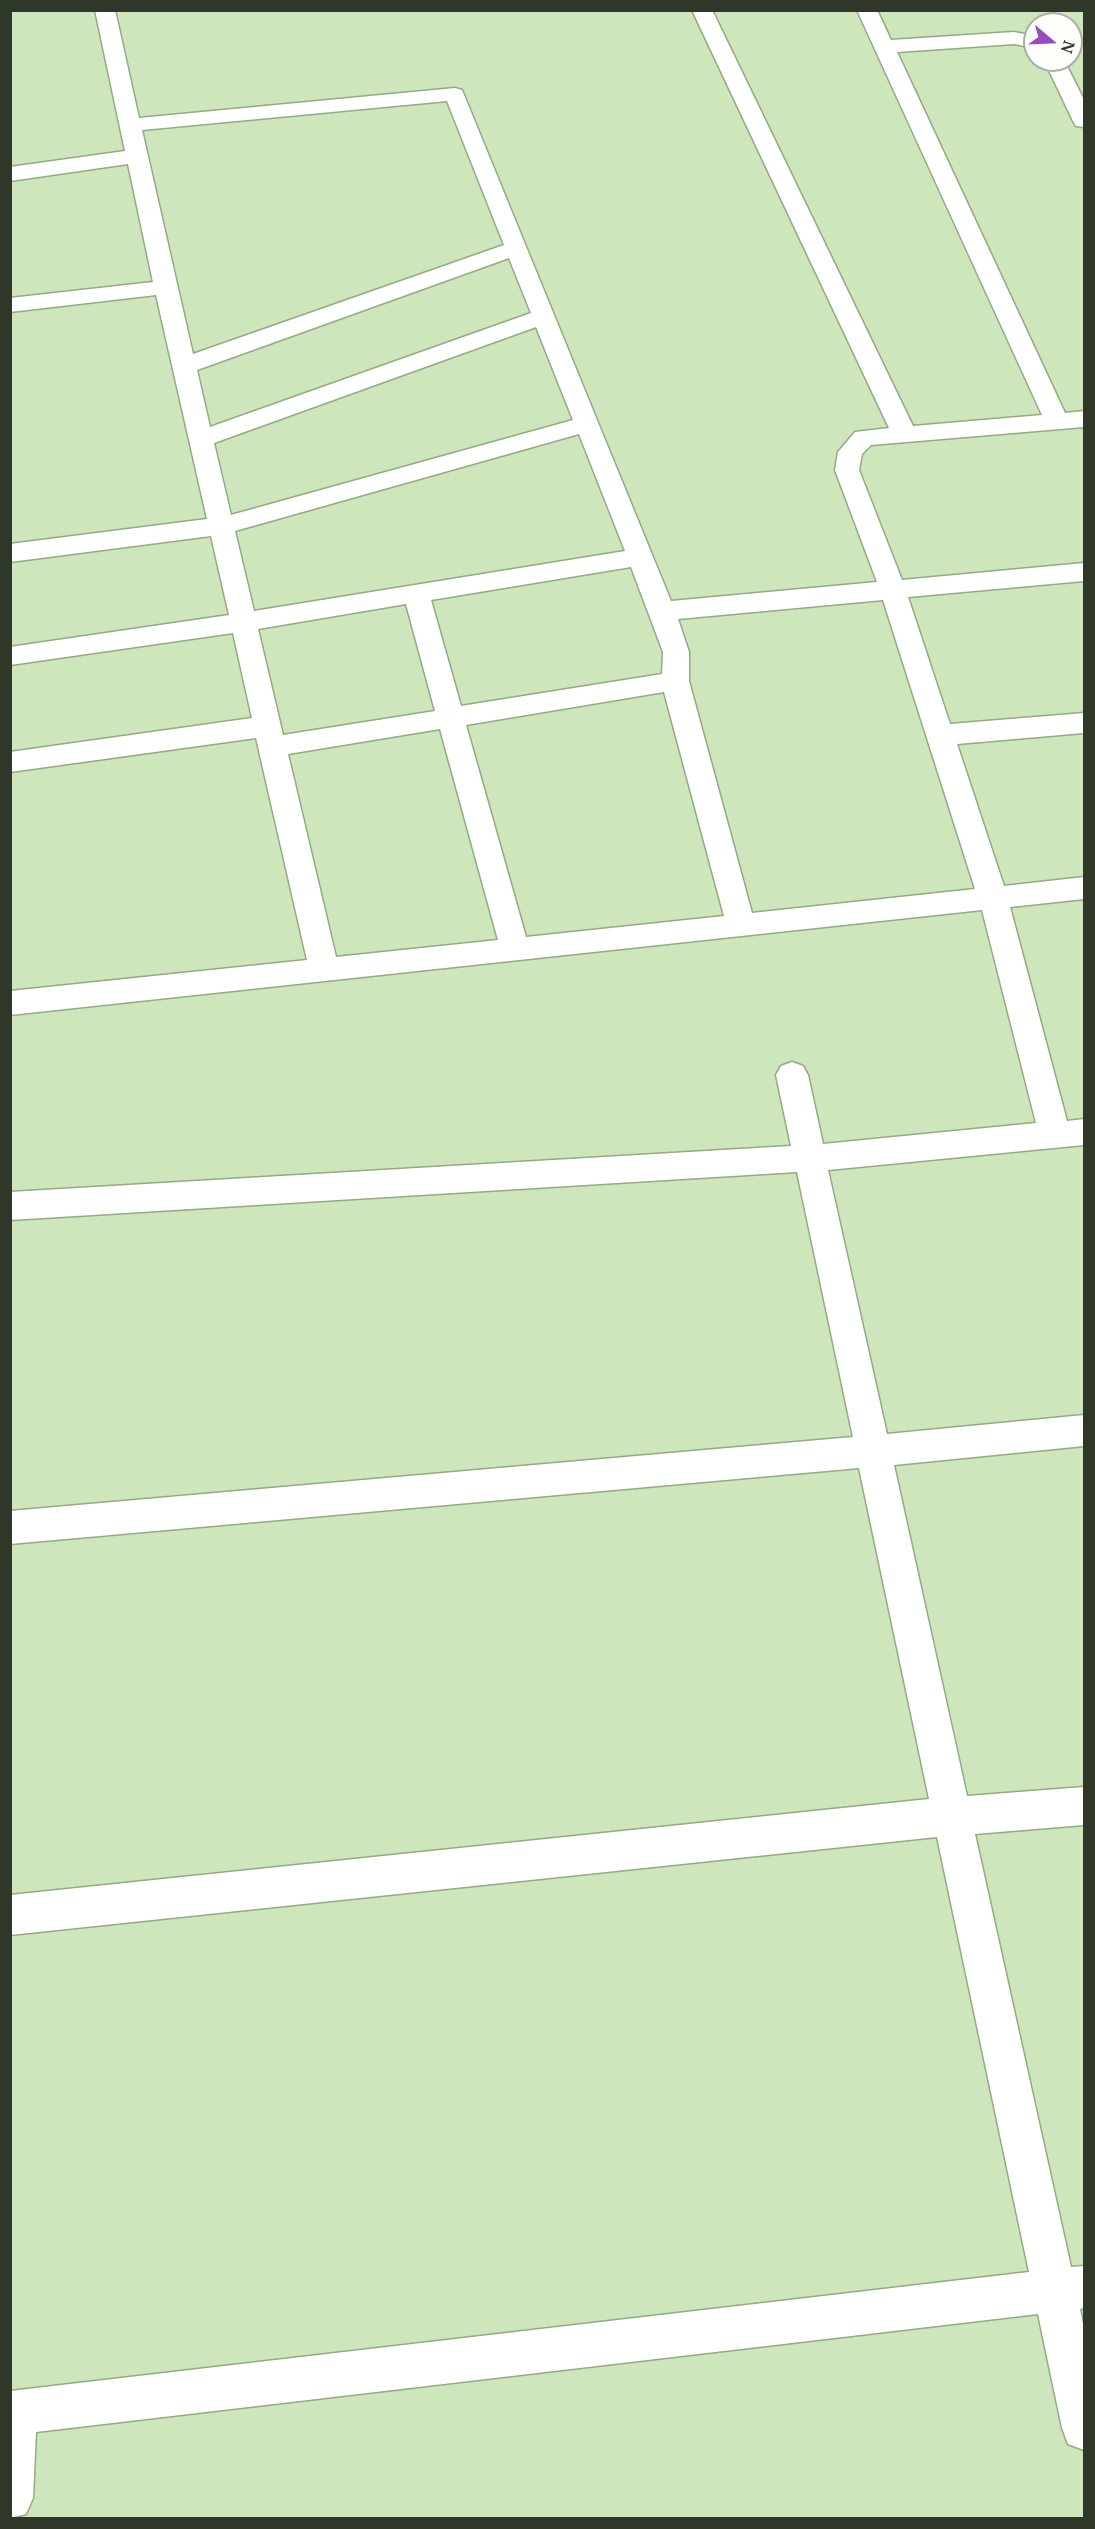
<!DOCTYPE html>
<html>
<head>
<meta charset="utf-8">
<style>
	body { margin:0 }
	#map { position:relative; width:1095px; height:2529px; overflow:hidden; background:#cee6bc; font-family:"PT Serif",serif }
	canvas { display:block }
	.frame { position:absolute; inset:0; border:12px solid #2f3828; pointer-events:none }
	.north { position:absolute; left:1023px; top:12px; width:60px; height:60px; box-sizing:border-box; background:#fcfffa; border:2px solid #aaafa6; border-radius:50%; rotate:109deg; font-size:16px; font-weight:700; line-height:24px; text-align:center; color:#2f3828 }
	.north::after { content:''; display:block; margin:auto; width:21px; height:27px; background:#974dbf; clip-path:polygon(50% 0,100% 100%,50% 72%,0 100%) }
</style>
</head>
<body>
<div id="map">
<canvas width="1095" height="2529"></canvas>
<div class="frame"></div>
<div class="north">N</div>
</div>
<script>
const context = document.querySelector('canvas').getContext('2d');
context.lineJoin = 'round';
function stroke(path, color, width, dash) {
  context.strokeStyle = color;
  context.lineWidth = width;
  context.lineCap = dash ? 'butt' : 'round';
  context.setLineDash(dash || []);
  context.stroke(path);
}
function paint(path, color) {
  context.fillStyle = color;
  context.fill(path, 'evenodd');
}
const minor = new Path2D(`
	M95 10H115L139 118 455 88 462 90 671 601 877 582 835 470 838 452 855 432 889 428 692 10H712L913 426 1042 415 857 10H877L891 40 1014 32 1035 36V48L1014 44 897 52 1065 413 1084 411V427L871 445 862 454 859 470 902 580 1084 563V581L908 597 950 724 1084 713V733L957 744 1004 886 1084 877V899L1010 907 1067 1121 1084 1119V1145L828 1170 887 1434 1084 1415V1446L894 1465 967 1796 1084 1787V1825L975 1834 1071 2267 1084 2266V2308L1080 2309 1084 2329V2450L1068 2444 1062 2428 1038 2314 36 2432 33 2498 26 2514 10 2518V2391L1029 2272 937 1837 10 1935V1895L929 1799 859 1468 10 1544V1511L853 1437 797 1172 10 1220V1192L791 1146 776 1075 781 1066 792 1062 803 1066 808 1075 823 1144 1036 1123 982 910 10 1015V991L307 960 256 738 10 772V752L252 718 233 633 10 665V647L229 615 211 536 10 562V544L207 519 156 295 10 312V298L153 282 128 164 10 181V167L125 151ZM447 101 504 245 193 354 142 130ZM509 258 531 313 210 427 197 370ZM536 327 573 420 231 515 214 443ZM579 434 625 551 254 611 235 531ZM631 567 663 652 662 674 461 706 431 600ZM883 600 975 889 752 913 689 681V652L678 619ZM406 604 435 711 283 735 258 629ZM664 692 724 916 526 937 466 725ZM440 729 498 940 336 957 288 754Z
	M1044 60H1064L1084 100V127L1076 126 1073 121Z`);
stroke(minor, '#94aa82', 3);
paint(minor, '#fff');
</script>
</body>
</html>
